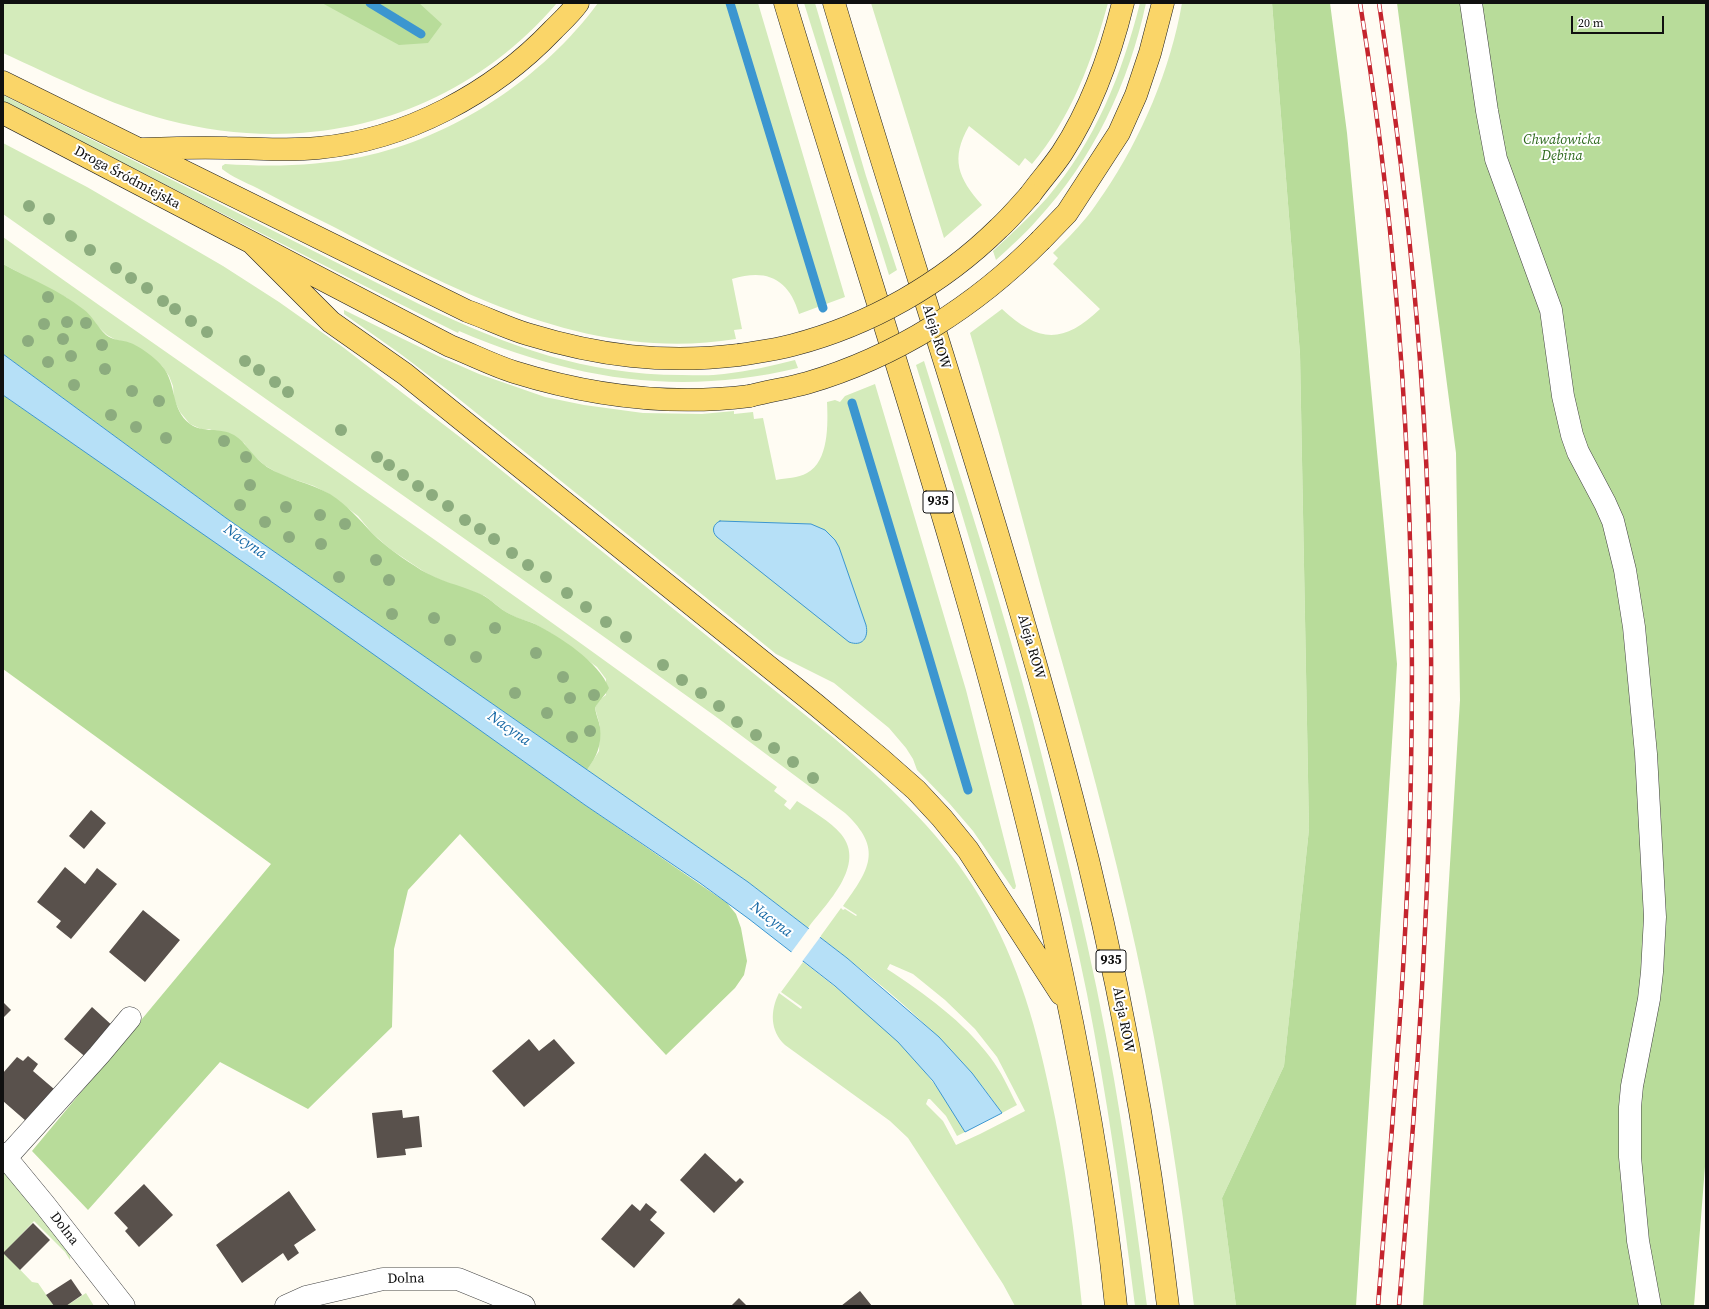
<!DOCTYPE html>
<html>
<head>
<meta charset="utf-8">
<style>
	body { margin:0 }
	#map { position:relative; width:1709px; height:1309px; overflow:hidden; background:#fffcf3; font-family:"Source Serif 4",serif }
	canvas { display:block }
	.frame { position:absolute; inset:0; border:4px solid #101010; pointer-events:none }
	.scale { position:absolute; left:1571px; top:16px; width:93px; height:18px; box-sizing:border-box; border:2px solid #101010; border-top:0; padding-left:5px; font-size:12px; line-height:14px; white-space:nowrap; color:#101010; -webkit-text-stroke:3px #fff; paint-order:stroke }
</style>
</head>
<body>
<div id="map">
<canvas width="1709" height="1309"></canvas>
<div class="frame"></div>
<div class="scale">20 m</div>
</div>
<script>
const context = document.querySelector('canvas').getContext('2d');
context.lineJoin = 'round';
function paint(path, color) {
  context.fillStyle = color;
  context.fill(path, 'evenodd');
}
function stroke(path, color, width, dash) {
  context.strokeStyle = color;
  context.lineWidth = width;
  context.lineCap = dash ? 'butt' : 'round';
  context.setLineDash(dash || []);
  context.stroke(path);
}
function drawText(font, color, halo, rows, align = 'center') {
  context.font = font + ' "Source Serif 4",serif';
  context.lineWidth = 4;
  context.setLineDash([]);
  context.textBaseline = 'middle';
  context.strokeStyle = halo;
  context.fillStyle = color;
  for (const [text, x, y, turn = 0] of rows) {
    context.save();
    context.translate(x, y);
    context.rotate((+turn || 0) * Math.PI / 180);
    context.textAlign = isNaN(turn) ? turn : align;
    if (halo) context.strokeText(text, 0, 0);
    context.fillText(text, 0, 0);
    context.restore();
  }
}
const green = new Path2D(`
	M3 3H557C459 118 312 158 167 120 110 105 56 77 3 53Z
	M598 3H758L845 297 799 314C789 279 767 268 732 279L742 329 734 330 736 339C590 363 457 292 332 226 307 214 282 201 257 188 245 182 232 177 222 169V166L225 164C271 167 316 166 361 157 453 138 543 78 598 3Z
	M804 3H815L866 176 897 270 889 275Z
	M871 3H1108C1092 61 1071 118 1032 164L1025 158 1019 166 969 126C950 159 958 178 982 205L944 238Z
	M1140 3H1146C1129 83 1093 160 1037 220 1024 235 1010 247 996 260L993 251C1011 234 1030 217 1047 198 1095 142 1122 74 1140 3Z
	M1182 3H1272L1300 354 1309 829 1284 1066 1222 1198 1236 1306H1194C1180 1186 1162 1067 1136 949 1112 839 1082 731 1051 623 1024 526 999 429 970 333L1002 309C1038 343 1064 344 1100 309L1053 264 1058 258 1053 253C1064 242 1076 230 1086 218 1093 210 1098 201 1104 193 1141 139 1171 68 1182 3Z
	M3 95 421 305C508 346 585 375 682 375 696 375 710 376 724 374 748 371 772 366 795 360L798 368C677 397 572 379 459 331L458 333 418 313 3 102Z
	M3 143 87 187 223 266 279 302 344 348 465 441 835 739C886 783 937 829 973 886 1014 949 1035 1020 1050 1093 1065 1163 1075 1235 1082 1306H1015L1003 1284 908 1138 890 1121 785 1045C770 1031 770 1011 779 993L801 1009 802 1007 781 992 803 962C849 997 897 1034 932 1081 945 1097 955 1115 965 1132L957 1136 946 1116 930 1099H928L926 1104 943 1121 956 1145 980 1134 1025 1111 997 1057 975 1029 945 1000 913 974 890 964 887 969C924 993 964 1022 990 1057 1001 1071 1009 1089 1017 1105L1002 1113C954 1042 887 989 820 937L841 908 843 910 845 909 856 916 857 915 843 906C869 870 884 849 845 813L715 716 600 634 3 214Z
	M3 237C261 421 524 597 777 787L774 791 787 801 784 805 790 810 797 801C812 811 830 821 841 834 867 865 826 904 808 928L748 882 587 770 599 751 600 726 595 708 599 700 606 695V679L597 667 552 634 533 623 517 618 504 611 485 596 443 581 429 575 390 549 372 533 358 516 329 494 314 486 281 475 264 465 252 454 244 443 209 429H201L190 424 180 412 174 399 173 386 169 376 162 366 130 343 116 340 107 335 67 298 3 264Z
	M344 310 438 356 479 374 545 397 584 405 643 413 702 414 734 411V414L753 412 754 419 763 418 776 480C786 478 798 478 807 473 829 461 828 424 827 402L835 400 840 402 845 396 875 384 966 690 1016 886 1015 889H1013L973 831 949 803 917 770 913 759 906 748 889 728 834 683 776 654 760 641 449 391 402 355 344 314Z
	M924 361C961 480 1001 600 1033 721 1063 839 1093 958 1114 1079 1127 1154 1137 1230 1147 1306H1135C1122 1201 1107 1097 1087 994 1077 944 1065 895 1053 847 1014 684 966 524 916 365Z
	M3 1165 71 1246 70 1260 65 1252 34 1221 4 1253 32 1282 38 1283 54 1306H3Z
	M86 1293 94 1306H66Z`);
const forest = new Path2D(`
	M322 3H419L442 24 428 43 399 45Z
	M1272 3H1330L1347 133 1397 664 1356 1306H1236L1222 1198 1284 1066 1309 829 1300 354Z
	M1397 3H1706V1154L1694 1306H1423L1460 700 1456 453Z
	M3 264C30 279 59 290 83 309 93 316 97 327 106 335 113 340 120 340 128 342 140 346 154 357 162 366 177 383 170 409 190 424 202 433 220 427 234 435 247 443 253 458 267 467 287 479 310 483 330 494 347 505 359 519 372 533 387 548 404 559 421 570 439 581 459 585 478 593 489 597 496 606 506 612 516 618 525 620 535 624 559 636 599 662 609 688 605 696 599 700 595 708 596 715 599 721 600 727 602 745 597 756 587 770L226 518 3 354Z
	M3 395 269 579 585 805 727 903 736 914 741 928 747 961 744 975 735 988 666 1055 460 834 408 890 394 949 392 1027 308 1109 220 1062 88 1210 32 1151 271 864 3 669Z`);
const water = new Path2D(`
	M3 354 226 518 748 882 847 958 939 1037 972 1073 1002 1113 965 1132 933 1081 898 1042 835 986 749 919 700 883 585 805 279 587 3 395Z
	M720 521 811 524 825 530 835 540 839 547 866 625C869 638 862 647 849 642L717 537C711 531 713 524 720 521Z`);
const pier = new Path2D(`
	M810 927 821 936 801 963 790 954Z`);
const stream = new Path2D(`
	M370 3 421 34
	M730 3 823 308
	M852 403 926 648 968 790`);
const building = new Path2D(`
	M91 810 106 823 84 849 69 836Z
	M65 867 85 884 97 868 117 884 71 939 56 927 61 921 37 902Z
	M143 910 180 940 145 982 109 952Z
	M3 1002 11 1010 3 1018Z
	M92 1007 115 1028 88 1059 64 1039Z
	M529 1039 539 1051 554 1039 575 1063 524 1107 492 1071Z
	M28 1056 38 1064 33 1071 54 1089 26 1121 3 1101V1073L17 1057 23 1061Z
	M402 1110 403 1118 419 1116 422 1147 405 1149 406 1155 377 1158 372 1113Z
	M705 1153 736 1182 740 1178 744 1182 714 1213 680 1180Z
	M144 1184 173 1215 139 1247 125 1231 128 1228 114 1213Z
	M289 1191 316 1230 294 1245 299 1253 288 1261 283 1253 242 1283 216 1245Z
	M646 1203 657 1212 650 1220 665 1233 634 1268 601 1239 632 1204 640 1211Z
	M33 1223 50 1240 20 1270 3 1253Z
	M71 1279 82 1295 66 1306H54L46 1295Z
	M860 1291 872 1306H841Z
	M739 1298 747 1306H731Z`);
const minor = new Path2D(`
	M1471 3 1487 111 1496 159 1551 310 1563 396 1572 435 1578 452 1605 503 1613 521 1625 570 1634 627 1646 754 1655 917 1652 972 1649 999 1632 1086 1630 1107V1157L1638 1241 1650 1306
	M3 1154 45 1205 124 1306
	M6 1158 99 1055 130 1018
	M286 1306 306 1297 383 1279H458L524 1306`);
const major = new Path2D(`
	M785 3C877 307 980 609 1050 919 1079 1047 1103 1176 1116 1306
	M834 3C913 269 1003 532 1073 801 1117 967 1148 1136 1168 1306
	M3 82 467 311C487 318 507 328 527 334 599 356 663 364 739 355
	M3 113 450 346C471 354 492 365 514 372 591 396 670 406 750 396
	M142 149C171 148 199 147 227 148 257 148 287 151 318 148 406 140 493 93 553 30 562 21 571 13 578 3
	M1030 195C1040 181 1052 168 1062 153 1092 107 1110 56 1123 3
	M1041 240 1067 213 1119 133 1136 95 1150 53 1163 3
	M252 243 331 322 405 374 815 704 882 760 916 790 942 818 968 850 1061 994`);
const rail = new Path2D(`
	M1360 3C1401 255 1416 513 1411 769 1408 948 1392 1127 1378 1306
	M1379 3C1395 109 1408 215 1417 322 1428 453 1432 585 1431 716 1430 913 1415 1110 1399 1306`);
const majorBridge = new Path2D(`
	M739 355C757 352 775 350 793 345 870 325 942 284 999 228 1010 218 1020 206 1030 195
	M750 396C769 391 789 388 807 383 896 357 976 306 1041 240`);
const trees = [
	[29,206],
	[49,219],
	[71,236],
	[90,250],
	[116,268],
	[131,278],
	[147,288],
	[48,297],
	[163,301],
	[175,309],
	[191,321],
	[67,322],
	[86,323],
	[44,324],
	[207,332],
	[63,339],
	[28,341],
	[102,345],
	[71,356],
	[245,361],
	[48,362],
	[105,369],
	[259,370],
	[275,382],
	[74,385],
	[132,391],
	[288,392],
	[159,401],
	[111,415],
	[136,427],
	[341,430],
	[166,438],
	[224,441],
	[246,457],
	[377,457],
	[389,465],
	[403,475],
	[250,485],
	[418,486],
	[432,495],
	[240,505],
	[448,506],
	[286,507],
	[320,515],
	[465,520],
	[265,522],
	[345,524],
	[480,529],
	[289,537],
	[494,539],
	[321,544],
	[512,553],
	[376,560],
	[528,565],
	[339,577],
	[546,577],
	[389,580],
	[567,593],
	[586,607],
	[392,614],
	[434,618],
	[606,622],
	[495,628],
	[626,637],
	[450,640],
	[536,653],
	[476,657],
	[663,665],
	[563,677],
	[682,680],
	[515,693],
	[701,693],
	[594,695],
	[570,698],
	[719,706],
	[547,713],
	[737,722],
	[590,731],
	[756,735],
	[572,737],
	[774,748],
	[793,762],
	[813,778]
];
const shields = [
	[938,502,30],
	[1111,961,30]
];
const shieldNames = [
	["935",938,502],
	["935",1111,961]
];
const parkNames = [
	["Chwałowicka",1562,140],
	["Dębina",1562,156]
];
const streetNames = [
	["Droga Śródmiejska",127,178,28],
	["Aleja ROW",936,337,73],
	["Aleja ROW",1031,647,74],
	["Aleja ROW",1123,1020,79],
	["Dolna",64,1229,52],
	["Dolna",406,1279,-1]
];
const waterNames = [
	["Nacyna",245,542,35],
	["Nacyna",509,729,35],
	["Nacyna",771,920,37]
];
paint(green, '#d4ebbb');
paint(forest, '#b8dc9a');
paint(water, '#b6e0f7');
stroke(water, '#3c96d0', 1);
paint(pier, '#fffcf3');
stroke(stream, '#3c96d0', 9);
paint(building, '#59514c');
stroke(minor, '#434343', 23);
stroke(major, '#212121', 23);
stroke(minor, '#fff', 22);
stroke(major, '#fad568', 22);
stroke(rail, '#c4242d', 4.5);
stroke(rail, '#fff', 3, [9]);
stroke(majorBridge, '#212121', 23, []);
stroke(majorBridge, '#fad568', 22);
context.fillStyle = '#8cac7e';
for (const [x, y] of trees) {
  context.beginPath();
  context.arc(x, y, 6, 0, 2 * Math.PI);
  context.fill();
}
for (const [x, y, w] of shields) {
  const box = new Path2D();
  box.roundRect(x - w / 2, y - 11, w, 22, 3);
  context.fillStyle = '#fff';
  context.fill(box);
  stroke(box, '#101010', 1);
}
drawText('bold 13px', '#101010', null, shieldNames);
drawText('italic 14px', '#2e6a1e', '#fff', parkNames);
drawText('14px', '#101010', '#fff', streetNames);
drawText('italic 15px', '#1568a5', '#fff', waterNames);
</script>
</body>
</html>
